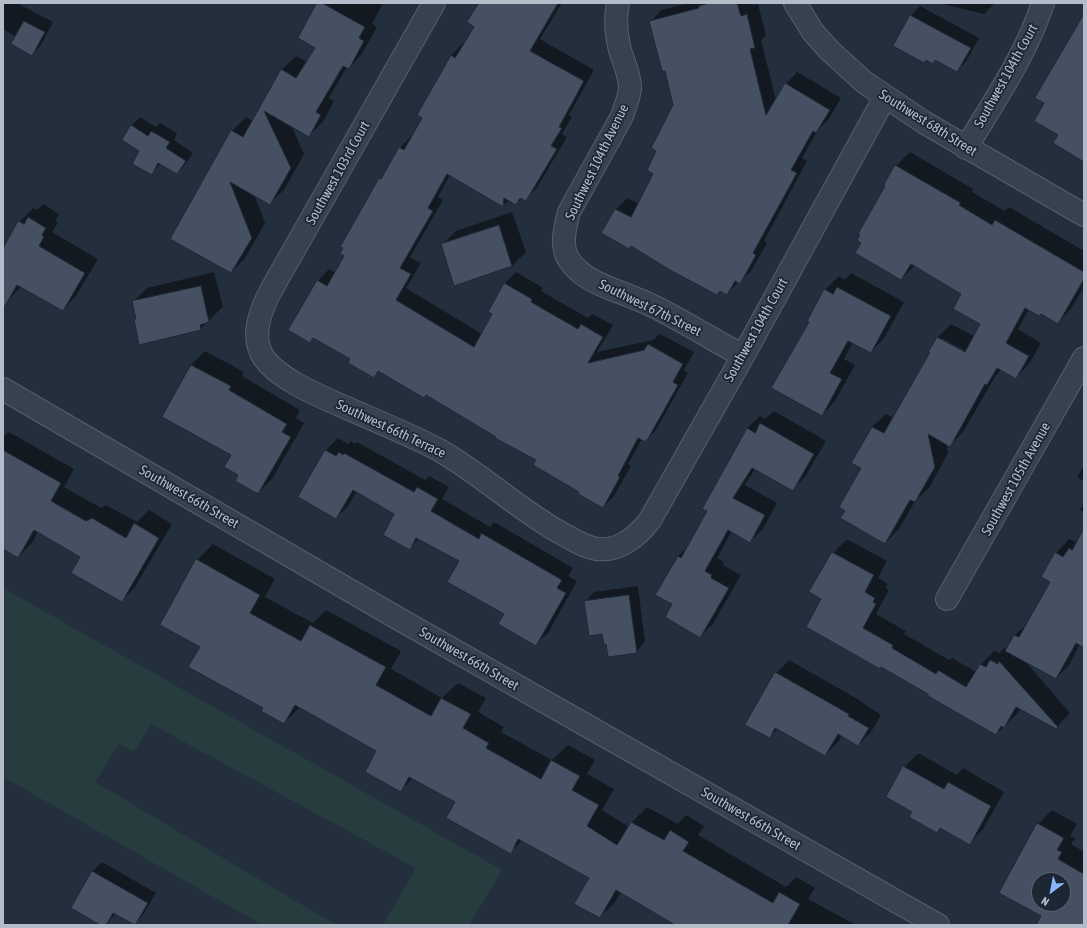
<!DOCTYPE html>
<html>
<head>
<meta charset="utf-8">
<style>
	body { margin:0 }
	#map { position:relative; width:1087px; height:928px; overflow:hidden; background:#242f3e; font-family:"Asap Condensed",sans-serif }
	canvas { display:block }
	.frame { position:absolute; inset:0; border:4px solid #b4bcc9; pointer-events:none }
	.north { position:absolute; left:1031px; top:872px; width:40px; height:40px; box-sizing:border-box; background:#1d2633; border:1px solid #59626f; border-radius:50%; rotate:212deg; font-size:11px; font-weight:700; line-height:16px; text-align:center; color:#b4bcc9 }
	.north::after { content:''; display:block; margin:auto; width:14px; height:18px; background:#8ab4f8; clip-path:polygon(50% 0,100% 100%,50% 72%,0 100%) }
</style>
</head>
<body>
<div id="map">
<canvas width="1087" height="928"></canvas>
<div class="frame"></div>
<div class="north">N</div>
</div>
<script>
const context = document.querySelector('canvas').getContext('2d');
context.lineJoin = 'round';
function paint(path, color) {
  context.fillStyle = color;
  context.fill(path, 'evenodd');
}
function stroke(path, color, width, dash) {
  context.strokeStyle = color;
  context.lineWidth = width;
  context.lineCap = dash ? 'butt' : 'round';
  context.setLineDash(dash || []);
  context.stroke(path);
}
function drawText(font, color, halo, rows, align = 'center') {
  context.font = font + ' "Asap Condensed",sans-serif';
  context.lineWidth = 3.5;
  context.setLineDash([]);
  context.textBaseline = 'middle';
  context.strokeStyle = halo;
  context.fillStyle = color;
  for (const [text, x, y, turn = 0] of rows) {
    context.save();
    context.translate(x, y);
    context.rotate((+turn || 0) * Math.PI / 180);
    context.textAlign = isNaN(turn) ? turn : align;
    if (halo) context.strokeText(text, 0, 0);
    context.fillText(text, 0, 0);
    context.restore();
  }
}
const green = new Path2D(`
	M3 588 502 870 469 925H383L416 868 151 724 134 752 119 744 95 782 336 925H262L3 777Z`);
const shadow = new Path2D(`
	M3 3H17L53 22 41 45 32 55 16 37 3 29Z
	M318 3H383L372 24 377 27 362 54 349 68 347 67 329 98 334 101 323 122 309 135 291 125 304 154 284 190 270 203 254 194 265 223 245 258 231 272 172 238 232 131 246 117 253 121 282 69 296 56 307 62 317 47Z
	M480 3H562L540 39 594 70 569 115 572 117 562 134 567 137 536 189 525 200 522 198 516 204 509 200 503 206 450 175 438 197 443 200 410 257 421 263 406 288 482 334 494 314 489 311 505 283 516 272 543 288 541 291 588 318 592 314 613 325 597 352 653 340 660 334 694 352 684 370 688 373 656 430 645 441 642 439 628 464 631 466 614 496 603 507 537 460 426 395 380 370 374 376 351 359 314 337 310 342 318 281 329 269 335 273 345 255 344 248 341 246 380 178 386 172 400 148 411 136 412 137 423 118 451 56 462 44 464 45 476 26Z
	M689 3H751L752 5 758 4 766 35 761 40 776 100 786 84 797 72 841 98 828 120 818 130 802 158 807 161 764 241 767 243 751 271 727 293 632 245 603 233 616 209 627 198 639 204 655 173 658 151 675 105 665 70 650 22 661 10Z
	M939 3H995L984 14Z
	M920 6 979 38 966 62 956 71 936 60 933 63 894 46 911 15Z
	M140 117 156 127 160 123 177 133 174 140 193 153 185 165 177 173 161 163 151 174 141 151 123 140 132 125Z
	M910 152 973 189 972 192 1005 211 1009 207 1084 251V287L1071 309 1058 322 1041 313 1029 309 1018 329 1041 343 1029 364 1015 378 1001 370 995 377 963 432 950 445 946 443 948 453 929 488 915 501 899 529 885 543 846 510 862 468 852 462 872 427 886 414 894 418 931 352 938 337 951 324 974 336 981 324 963 293 915 265 901 279 862 242 896 166ZM943 339 969 353V355L941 340Z
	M43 204 59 214 55 221 58 223 52 232 98 259 76 296 63 310 21 286 6 303 3 302V250L19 222 33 208 37 210Z
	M512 212 526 252 512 266 442 245 456 231Z
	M214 272 223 307 200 329 135 320 137 318 133 302 147 288Z
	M851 273 904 302 884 338 871 352 853 342 844 359 855 365 835 401 822 415 810 321 825 290 839 276 845 280Z
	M205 351 244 372 242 376 300 410 296 418 304 423 272 479 258 493 240 475 232 454 164 416 191 365Z
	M774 411 826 441 805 477 792 490 755 469 745 485 777 503 763 529 750 541 732 531 717 558 724 562 723 565 741 575 713 624 700 636 673 604 678 556 688 547 708 511 747 428 760 416 765 419Z
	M9 432 74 469 64 487 101 508 106 505 137 522 149 510 172 524 135 587 122 601 82 556 38 531 32 543 18 557 3 548V437Z
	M338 438 348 444 351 441 355 444 357 442 425 480 429 476 449 487 442 499 490 527 494 522 573 568 568 576 577 581 548 633 536 644 505 613 460 560 420 538 409 548 396 514 357 491 348 506 336 518 299 496 326 450Z
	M1084 465V481L1077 477Z
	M1084 502V512L1080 510Z
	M1084 530V641L1080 644 1069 665 1056 678 1025 661 1070 713 1056 728 1020 708 1018 713 996 734 930 694 823 598 833 553 847 539 887 561 878 578 888 584 885 588 889 590 876 614 906 631 904 634 949 660 952 658 976 672 981 664 994 651 999 653 1005 647 1008 648 1015 635 1029 622 1052 581 1056 553 1069 539 1075 542 1079 538Z
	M213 544 275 579 265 597 313 623 326 610 401 651 391 669 442 698 458 683 486 698 478 712 504 727 501 732 552 760 568 745 595 760 587 774 614 789 602 810 629 827 632 822 647 807 678 824 686 815 704 826 698 835 786 887 796 877 815 888 808 899 856 925H677L621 892 615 902 600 917 591 877 523 840 510 852 456 802 413 778 401 790 378 750 300 707 284 723 264 708 201 646 197 560Z
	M638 586 645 642 636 652 607 643 603 633 585 602 594 592Z
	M789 660 861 701V702L881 715 871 732 858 745 842 735 838 742 825 755 778 729 769 737 776 673Z
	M918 753 957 775 963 768 1004 792 983 829 969 843 941 827 937 832 913 811 904 767Z
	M1052 810 1077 824 1070 836 1075 838 1071 844 1084 852V925H1037L1042 915 1000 892 1038 824ZM1039 880H1063V904H1039Z
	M102 862 156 893 143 915 134 924 116 913 105 925H102L72 908 93 871Z`);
const building = new Path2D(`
	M317 3H322L365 27 359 38 364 41 349 69 343 66 316 112 321 115 309 137 264 111 291 168 270 205 230 182 252 238 231 273 170 239 231 130 243 137 281 69 296 78 315 48 298 38Z
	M479 3H558L530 51 584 81 559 127 562 128 551 146 557 149 526 201 520 198 516 205 504 198 503 207 447 174 428 208 433 211 400 268 411 274 396 300 474 347 492 314 488 312 504 283 532 299 531 302 578 329 581 324 603 337 588 363 644 350 648 344 683 364 673 382 678 385 663 412 646 442 638 438 618 476 620 477 603 508 578 494 579 492 533 465 536 460 495 438 496 437 426 395 424 398 378 371 374 378 348 363 350 359 313 338 310 343 288 330 317 280 327 286 344 256 340 253 343 248 340 247 379 178 381 179 399 147 404 150 422 118 417 115 451 55 455 58 474 27 467 22Z
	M711 3H737L741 16 747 14 755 48 750 49 766 115 785 83 830 110 816 133 813 131 791 170 797 173 753 253 756 255 740 284 735 281 727 295 720 291 717 295 670 270 631 246 629 249 601 233 615 209 631 217 653 174 647 170 656 151 651 148 673 105 665 71H662L649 21 699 8V6Z
	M1084 14V162L1053 143 1058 135 1034 121 1044 103 1035 98Z
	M910 15 971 48 957 72 935 60 933 64 926 60 924 63 893 46Z
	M24 21 45 32 32 56 11 44Z
	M131 125 148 136 151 131 170 142 166 148 186 161 177 174 158 163 152 175 132 164 139 151 122 140Z
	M895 165 961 203 959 205 992 225 995 220 1084 272V279L1058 324 1041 314 1039 316 1025 308 1006 343 1029 356 1016 379 997 368 987 385 985 384 950 447 928 434 935 467 915 502 910 500 885 544 840 518 845 511 839 507 861 468 851 463 872 427 884 433 930 352H928L937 337 965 352 980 324 953 309 961 294 911 264 901 280 855 253 861 243 857 240 860 235 858 234 885 186 884 185Z
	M28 217 46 228 42 235 44 237 39 246 85 273 63 311 17 285 3 309V248L18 221 24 224Z
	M499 225 512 266 454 286 441 244Z
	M201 286 209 322 200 325 201 330 139 345 134 319H136L132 301Z
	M837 287 891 316 871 353 848 341 830 373 842 379 822 416 771 388 809 322 807 321 824 289 833 294Z
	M191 365 231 386 229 390 287 424 282 432 291 437 258 494 235 481 238 475 224 467 231 455 162 417Z
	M760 423 814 454 793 491 752 468 733 498 765 515 750 543 728 530 705 571 712 575 711 578 729 588 700 638 665 617 672 604 655 595 678 556 681 558 707 511 702 509 747 428 755 433Z
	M3 450 61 483 51 501 86 521 92 518 126 538 134 523 159 538 122 602 71 573 80 557 34 530 18 558 3 549Z
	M325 450 336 456 339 452 343 455 344 453 414 492 417 487 438 499 431 511 479 539 481 533 562 580 557 588 566 593 536 646 498 624 504 614 447 582 459 561 416 538 410 550 383 535 394 514 353 490 336 519 298 497Z
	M1084 528V648L1076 643 1056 679 1005 651 1014 635 1019 637 1050 582 1041 577 1055 552 1063 557 1069 548 1072 550Z
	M832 552 874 575 865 592 875 598 873 602 876 604 863 628 893 645 892 648 936 674 938 670 966 687 980 664 986 667 990 660 998 664 999 661 1058 727 1056 729 1016 707 1004 728 1001 726 996 735 928 696V694L881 667 880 669 806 627 821 599 809 592Z
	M196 559 260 595 250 613 301 641 310 625 386 667 376 685 431 716 441 698 471 714 463 728 489 743 486 748 541 779 551 760 580 776 572 790 599 805 587 826 617 845 631 822 664 840 670 830 689 842 683 851 773 903 779 892 800 904 788 925H675L616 890 600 918 574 904 589 878 518 839 511 854 446 818 455 802 409 777 401 792 365 772 376 751 295 705 284 724 261 711 263 708 188 667 200 647 160 625Z
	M629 595 637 653 608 657 606 644 604 645 602 634 589 636 584 601Z
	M775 672 849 714 848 716 869 728 858 746 838 734 825 756 775 728 770 738 745 725Z
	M903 766 944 789 948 782 991 806 970 845 940 828 937 833 909 817 912 812 886 797Z
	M1037 823 1064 838 1057 850 1062 852 1058 859 1084 874V925H1036L1041 916 999 893ZM1039 880H1063V904H1039Z
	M92 871 148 903 135 925 113 913 106 925H100L71 908Z`);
const minor = new Path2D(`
	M434 3 270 292C260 312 250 337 264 358 280 381 325 398 351 410 381 423 411 435 439 450 481 474 517 508 559 532 571 538 583 547 597 549 619 552 638 536 650 520L743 356 885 97
	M618 3C615 17 616 32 619 46 622 60 630 73 630 88 629 99 625 108 621 118L569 212C565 227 560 246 569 260 583 281 610 288 632 297 640 300 649 304 657 308 686 323 714 340 743 356
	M795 3 813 32 829 50 864 82 925 123 1084 215
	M966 148C994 101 1026 55 1043 3
	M3 389 399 619 938 925
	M947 599 1084 358`);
const streetNames = [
	["Southwest 104th Court",1006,76,-61],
	["Southwest 68th Street",928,123,32],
	["Southwest 104th Avenue",597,162,-64],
	["Southwest 103rd Court",338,173,-61],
	["Southwest 67th Street",650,308,26],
	["Southwest 104th Court",756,330,-61],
	["Southwest 66th Terrace",391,429,25],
	["Southwest 105th Avenue",1016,479,-61],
	["Southwest 66th Street",189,497,30],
	["Southwest 66th Street",469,659,30],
	["Southwest 66th Street",751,819,30]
];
paint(green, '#263c3f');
paint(shadow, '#0007');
paint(building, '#455162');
stroke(building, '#1f2835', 1);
stroke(minor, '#565f6c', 24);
stroke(minor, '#38414e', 22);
drawText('14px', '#b4bcc9', '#1d2633', streetNames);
</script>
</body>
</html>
